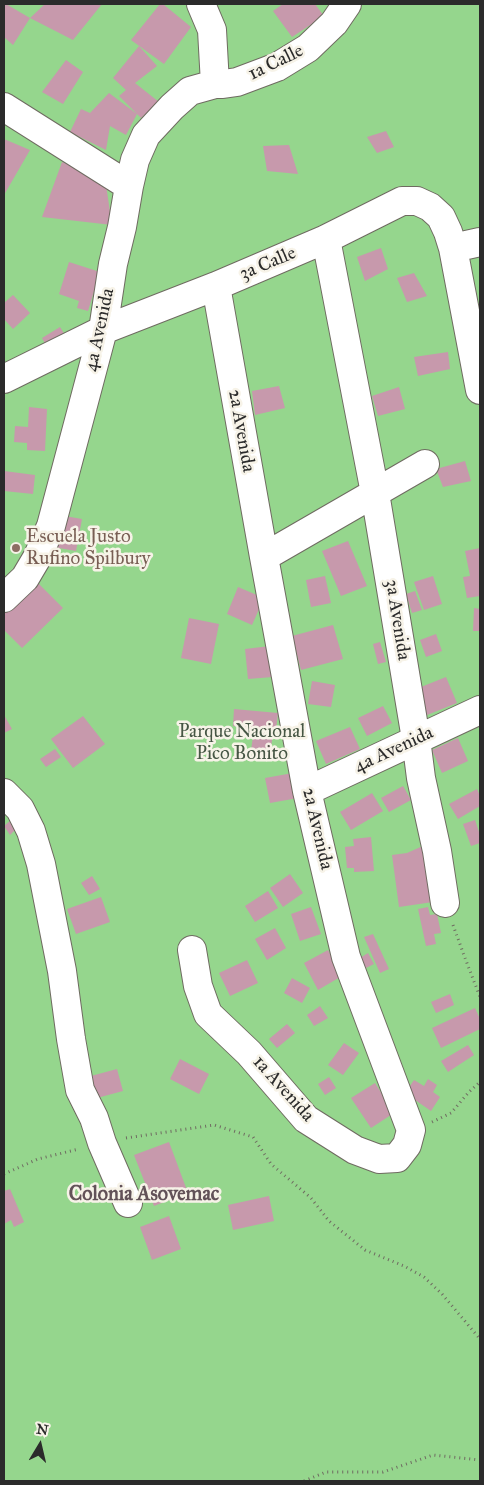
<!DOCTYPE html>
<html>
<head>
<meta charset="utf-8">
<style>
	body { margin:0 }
	#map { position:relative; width:484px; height:1485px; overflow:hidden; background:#eee3c6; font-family:"IM FELL Great Primer",serif }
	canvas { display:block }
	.frame { position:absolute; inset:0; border:5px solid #2b2b2b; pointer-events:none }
	.north { position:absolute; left:15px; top:1420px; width:50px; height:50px; -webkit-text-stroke:4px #f7f3e8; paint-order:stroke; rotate:9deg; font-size:14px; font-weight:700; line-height:20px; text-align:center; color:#2b2b2b }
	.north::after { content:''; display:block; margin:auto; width:18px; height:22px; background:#2b2b2b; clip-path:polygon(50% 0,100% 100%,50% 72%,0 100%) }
</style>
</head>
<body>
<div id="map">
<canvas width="484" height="1485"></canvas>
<div class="frame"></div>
<div class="north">N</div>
</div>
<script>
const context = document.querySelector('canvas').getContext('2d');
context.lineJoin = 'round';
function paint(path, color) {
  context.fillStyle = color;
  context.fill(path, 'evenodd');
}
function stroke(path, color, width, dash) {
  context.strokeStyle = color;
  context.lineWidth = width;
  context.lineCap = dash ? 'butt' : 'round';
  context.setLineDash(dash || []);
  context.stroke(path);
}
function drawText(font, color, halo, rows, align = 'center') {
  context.font = font + ' "IM FELL Great Primer",serif';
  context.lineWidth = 5;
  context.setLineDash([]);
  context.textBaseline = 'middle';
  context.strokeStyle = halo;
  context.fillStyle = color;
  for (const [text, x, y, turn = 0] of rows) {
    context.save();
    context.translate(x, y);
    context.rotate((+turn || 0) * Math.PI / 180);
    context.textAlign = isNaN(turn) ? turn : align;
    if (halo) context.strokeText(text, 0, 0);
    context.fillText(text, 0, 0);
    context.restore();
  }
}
const green = new Path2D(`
	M4 4H480V1481H4Z`);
const building = new Path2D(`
	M4 4H6L30 18 13 45 4 37Z
	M45 4H102L73 40 30 18Z
	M160 4H163L191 27 164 64 131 40Z
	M283 4H315L324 16 292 37 273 11Z
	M139 46 157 66 135 83 159 102 141 118 119 96 126 90 113 78Z
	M66 60 83 72 63 104 42 92Z
	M109 93 137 114 126 135 110 126 106 150 70 132 81 109 90 113Z
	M386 131 394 147 377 153 367 137Z
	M4 139 30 150 4 195Z
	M289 145 298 174 267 171 263 146Z
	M62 162 105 178 112 225 42 217Z
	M381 248 388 269 365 281 357 257Z
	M69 262 100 272 88 311 77 308 79 301 59 294Z
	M414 273 427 296 407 302 397 278Z
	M13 295 30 313 13 329 4 319V303Z
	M60 327 65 335 47 347 42 338Z
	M448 352 450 369 418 376 414 357Z
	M279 386 285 408 255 415 252 391Z
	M399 387 405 409 378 416 372 396Z
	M29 407 47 409 45 451 27 450V443L14 442 15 426 28 427Z
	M465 461 471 481 443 487 436 469Z
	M4 471 35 475 33 494 4 491Z
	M59 515 82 519 76 551 53 547Z
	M348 541 367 586 341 596 322 551Z
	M480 548V596L467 598 463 577 470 576 465 551Z
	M325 576 331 603 311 607 306 580Z
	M433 576 442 604 424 610 414 582Z
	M33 578 63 608 22 648 4 630V608Z
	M238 587 264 598 252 625 227 614Z
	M415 591 422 610 412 613 406 594Z
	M474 608 480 609V631H473Z
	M189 618 219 624 211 664 181 658Z
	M333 625 343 659 301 670 292 636Z
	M436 634 442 651 426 657 420 640Z
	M380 642 386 662 378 664 373 644Z
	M270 646 273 677 248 679 245 649Z
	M446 677 457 703 422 717 416 689Z
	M312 681 335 685 331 707 308 704Z
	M383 706 392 723 367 736 358 718Z
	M234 709 278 713 276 730 233 726Z
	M4 715 12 729 4 733Z
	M83 716 105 744 73 768 51 739Z
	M350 727 360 749 326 764 316 741Z
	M254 730 273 734 270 753 251 750Z
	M458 738 468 761 442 773 432 750Z
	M55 749 61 757 46 767 40 759Z
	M293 773 298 798 270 803 265 778Z
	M403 786 411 800 389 812 381 798Z
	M477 789 480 796V806L458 819 449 804Z
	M372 793 383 811 351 830 340 812Z
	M11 820 18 827 10 835 4 826Z
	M475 820 480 835V843L471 846 463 824Z
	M371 837 374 871 354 872V868H347L345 847 354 846 353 839Z
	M425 845 433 902 399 907 392 855 407 853Z
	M290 874 303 893 283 907 270 888Z
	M92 876 100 889 89 895 81 883Z
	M268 891 278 908 255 922 245 906Z
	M101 897 110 922 76 934 67 909Z
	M311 907 321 934 300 941 291 914Z
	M428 907 430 915 437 914 441 933 434 934 436 944 426 946 418 909Z
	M275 928 286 948 267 960 255 939Z
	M373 934 389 969 380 973 364 937Z
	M328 950 342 976 318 990 304 963Z
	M368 953 374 964 366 968 360 958Z
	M247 960 258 983 230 996 219 973Z
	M292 978 310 988 302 1003 284 993Z
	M450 994 454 1005 436 1013 431 1002Z
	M320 1006 328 1018 314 1026 307 1015Z
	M475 1008 480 1019V1029L441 1048 432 1028Z
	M287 1024 295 1033 277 1048 269 1039Z
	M344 1043 359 1053 343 1075 328 1065Z
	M468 1045 474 1055 448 1072 441 1061Z
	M180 1059 209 1074 199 1094 170 1079Z
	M117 1069 123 1091 97 1098 91 1076Z
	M329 1077 336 1088 325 1095 318 1084Z
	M428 1079 437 1085 433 1092 440 1097 431 1111 405 1093 414 1080 424 1086Z
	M375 1083 394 1113 371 1128 351 1098Z
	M169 1142 188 1193 154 1206 134 1155Z
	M10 1189 24 1222 14 1227 11 1220 4 1224V1191Z
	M269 1196 274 1221 233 1230 228 1205Z
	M169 1216 181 1249 152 1260 140 1227Z`);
const path = new Path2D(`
	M453 925 465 958 480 997
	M432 1122 451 1113 469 1092 480 1082
	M126 1138 214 1125 253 1137 271 1164 311 1198 329 1221 365 1250 404 1266 424 1277 442 1294 480 1339
	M4 1174 38 1159 79 1149
	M304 1481 326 1472H383L433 1455 480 1460`);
const minor = new Path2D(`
	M201 4 212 30 215 84
	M4 107 129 186
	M326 239 375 493 416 739 421 778 437 851 445 903
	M453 248 480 242
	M4 379 103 330 216 286 326 239 402 201H417L430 207 441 217 448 232 453 248 480 390
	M264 557 425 464
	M4 598 25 578 38 556 51 526 103 330 113 264 122 227 129 186 135 160 146 135 172 107 190 91 215 84H223L237 82 277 67 308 48 334 23 347 4
	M307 791 480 710
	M4 793 20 809 31 831 41 864 62 971 71 1039 80 1090 94 1118 102 1143 128 1203
	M192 950 198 986 208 1014 249 1053 306 1119 355 1150 379 1159 397 1158 407 1145 411 1130 346 957 307 791 264 557 216 286`);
const markers = [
	[16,548,5,"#8d6e63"]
];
const streetNames = [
	["1a Calle",276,63,-26],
	["3a Calle",268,264,-23],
	["4a Avenida",100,330,-78],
	["2a Avenida",241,431,80],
	["3a Avenida",397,620,81],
	["4a Avenida",394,750,-25],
	["2a Avenida",317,829,77],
	["1a Avenida",283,1089,48]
];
const educationNames = [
	["Escuela Justo",26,537],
	["Rufino Spilbury",26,559]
];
const parkNames = [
	["Parque Nacional",242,732],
	["Pico Bonito",242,754]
];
const neighbourhoodNames = [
	["Colonia Asovemac",144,1195]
];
paint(green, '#95d68d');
paint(building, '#c799ac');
stroke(minor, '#6f6b61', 30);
stroke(path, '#6f6b61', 3, [1, 4]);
stroke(minor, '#fff', 28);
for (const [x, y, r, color] of markers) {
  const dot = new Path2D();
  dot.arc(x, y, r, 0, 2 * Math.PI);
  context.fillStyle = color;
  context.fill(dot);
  stroke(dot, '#f7f3e8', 2);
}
drawText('19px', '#2b2b2b', '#f7f3e8', streetNames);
drawText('19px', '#785e54', '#f7f3e8', educationNames, 'left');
drawText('19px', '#465644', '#f7f3e8', parkNames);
drawText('bold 20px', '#625258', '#f7f3e8', neighbourhoodNames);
</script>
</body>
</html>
